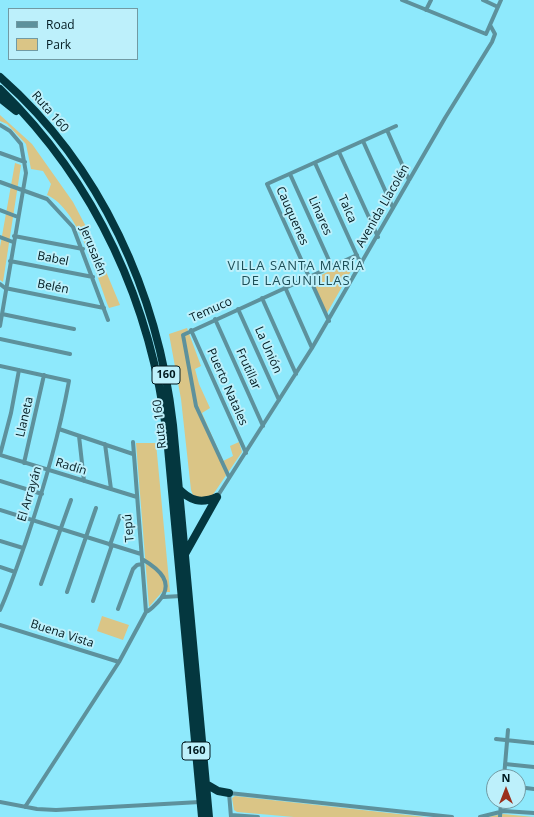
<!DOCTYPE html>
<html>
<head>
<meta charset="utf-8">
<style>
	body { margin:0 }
	#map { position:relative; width:534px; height:817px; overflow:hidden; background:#8ee9fc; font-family:"Open Sans",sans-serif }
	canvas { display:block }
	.legend { position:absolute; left:8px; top:8px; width:130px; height:52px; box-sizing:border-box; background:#bdf0fb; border:1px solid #719aa3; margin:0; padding:5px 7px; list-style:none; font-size:12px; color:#00191f }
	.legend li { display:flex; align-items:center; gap:8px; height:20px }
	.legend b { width:20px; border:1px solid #719aa3 }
	.north { position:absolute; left:486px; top:769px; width:40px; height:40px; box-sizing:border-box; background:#bdf0fb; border:1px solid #719aa3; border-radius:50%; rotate:0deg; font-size:11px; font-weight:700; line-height:16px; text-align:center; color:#00191f }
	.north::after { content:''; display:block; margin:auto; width:14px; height:18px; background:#9a301d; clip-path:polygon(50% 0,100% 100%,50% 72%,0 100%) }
</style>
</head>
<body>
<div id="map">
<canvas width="534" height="817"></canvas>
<ul class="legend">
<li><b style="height:5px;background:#5d919c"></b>Road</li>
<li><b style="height:11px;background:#dac586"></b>Park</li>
</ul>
<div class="north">N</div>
</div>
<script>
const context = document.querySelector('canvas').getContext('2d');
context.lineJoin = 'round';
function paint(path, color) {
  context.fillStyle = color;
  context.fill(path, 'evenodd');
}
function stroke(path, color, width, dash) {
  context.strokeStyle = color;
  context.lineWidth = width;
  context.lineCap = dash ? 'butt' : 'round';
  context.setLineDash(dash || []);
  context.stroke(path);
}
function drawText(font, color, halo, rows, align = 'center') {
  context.font = font + ' "Open Sans",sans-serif';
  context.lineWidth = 4;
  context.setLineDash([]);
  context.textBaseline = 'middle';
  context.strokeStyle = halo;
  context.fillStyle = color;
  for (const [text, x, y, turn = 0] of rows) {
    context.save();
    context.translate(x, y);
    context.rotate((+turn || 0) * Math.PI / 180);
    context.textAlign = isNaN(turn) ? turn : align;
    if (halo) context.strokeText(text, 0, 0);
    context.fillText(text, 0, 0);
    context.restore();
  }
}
const green = new Path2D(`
	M0 115 32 144 73 202 92 238 120 305 109 308C97 277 79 209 47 195L51 184 43 171 31 169 26 144 7 124 0 121Z
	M15 163 21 165 3 282 0 280V247Z
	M350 261 354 266 327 313 311 280Z
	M187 328 201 366 195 369 199 384 210 408 202 413 223 461 233 456 230 446 239 442 242 452 212 496 201 498 193 495 191 490 181 399 169 334Z
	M136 443H156L170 592H162L149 607Z
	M102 616 129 625 123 640 97 631Z
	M235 796 426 817H294L237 812 234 810 232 798Z
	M503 814 534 817H487Z`);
const minor = new Path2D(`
	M402 0 486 34 501 0
	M483 0 498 7
	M426 10 431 0
	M0 125 10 131 21 144 26 173 0 326
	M387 130 409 180
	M363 141 393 208
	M339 152 378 237
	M0 153 25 162
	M315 163 358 258 362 263
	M290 174 332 267
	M0 182 47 199 73 227 108 320
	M0 210 18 217
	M14 236 83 249
	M0 237 13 242
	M10 261 93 277
	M0 284 5 288 104 308
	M285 287 312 348
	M262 298 296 374
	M238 309 279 400
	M2 314 74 329
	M215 319 263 426
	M329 321 267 184 396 126
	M191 330 246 453
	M0 339 70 354
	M0 366 69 381C59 435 44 488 26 541 18 564 10 588 0 610
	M59 429 133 454
	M79 436 84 481
	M133 442 146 612
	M105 444 111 489
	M0 455 137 497
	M0 455 11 413 19 370
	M24 463 44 375
	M229 477 196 406 183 335 357 255
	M0 481 42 494
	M217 497 312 348 445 118 492 42 495 34 490 25
	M0 510 141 554
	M0 541 23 548
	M110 545 120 516
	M0 567 15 572
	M41 584 71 500
	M67 592 96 508
	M163 597 181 596
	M93 601 112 545
	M118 609 133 569 137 565 142 564
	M0 625 119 662
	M496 739 534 743
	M505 764 534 767
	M504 777 508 730
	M518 787 534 789
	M0 802 37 809 56 810 200 802
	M25 807 119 662 146 612C151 610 154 606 158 602 176 583 159 569 142 559
	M231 815 258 817
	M231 817 229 793 452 817
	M480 817 504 811 534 813
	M500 817 501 801`);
const motorway = new Path2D(`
	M0 77C101 166 158 293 173 425L209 817
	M0 89C96 182 152 305 167 437L202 817
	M0 98 16 111
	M178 488C190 501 201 504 217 497
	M185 554 217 497
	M206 784 218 791 229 793`);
const shields = [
	[166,375,28],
	[196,751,28]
];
const shieldNames = [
	["160",166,375],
	["160",196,751]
];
const streetNames = [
	["Ruta 160",50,112,49],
	["Avenida Llacolén",383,206,-60],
	["Talca",347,209,66],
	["Cauquenes",292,216,66],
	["Linares",320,216,66],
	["Jerusalén",93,251,68],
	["Babel",53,259,11],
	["Belén",53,287,11],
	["Temuco",211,310,-24],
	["La Unión",268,350,66],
	["Frutillar",248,369,66],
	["Puerto Natales",227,387,66],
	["Llaneta",25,417,-77],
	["Ruta 160",160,424,-96],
	["Radín",71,467,17],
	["El Arrayán",30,494,-73],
	["Tepú",129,528,-95],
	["Buena Vista",62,634,18]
];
const neighbourhoodNames = [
	["VILLA SANTA MARÍA",296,266],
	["DE LAGUNILLAS",296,281]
];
paint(green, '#dac586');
stroke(minor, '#5d919c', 4);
stroke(motorway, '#04373f', 8);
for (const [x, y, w] of shields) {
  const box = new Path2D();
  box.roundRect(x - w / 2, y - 9, w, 18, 3);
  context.fillStyle = '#bdf0fb';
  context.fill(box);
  stroke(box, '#00191f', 1);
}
drawText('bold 11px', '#00191f', null, shieldNames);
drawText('12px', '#00191f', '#bdf0fb', streetNames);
context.letterSpacing = '1px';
drawText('13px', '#1d4e57', '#bdf0fb', neighbourhoodNames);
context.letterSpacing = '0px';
</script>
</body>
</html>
